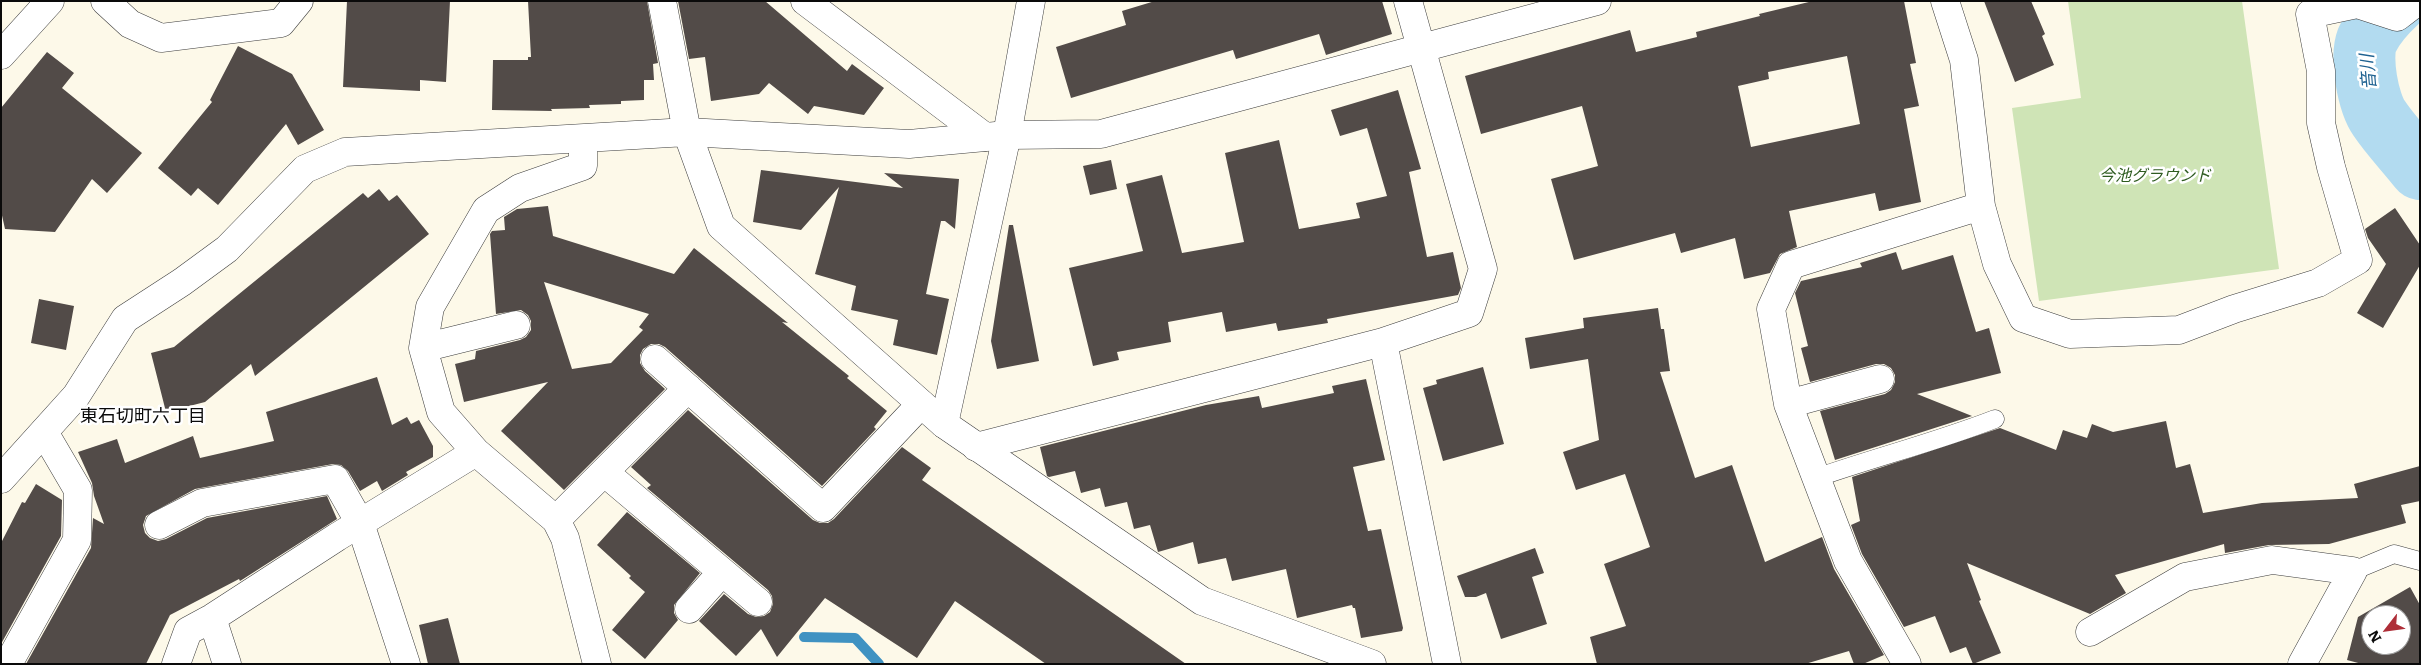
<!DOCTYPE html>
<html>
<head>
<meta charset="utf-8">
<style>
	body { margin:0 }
	#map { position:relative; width:2421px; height:665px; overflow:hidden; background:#fdf9e9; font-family:Literata,serif }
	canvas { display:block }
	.frame { position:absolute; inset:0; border:2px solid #0a0a0a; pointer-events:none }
	.north { position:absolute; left:2361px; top:605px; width:50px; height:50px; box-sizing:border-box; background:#fff; border:1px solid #9d9d9d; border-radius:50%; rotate:240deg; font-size:14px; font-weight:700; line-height:20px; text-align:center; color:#0a0a0a }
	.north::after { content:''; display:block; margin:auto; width:18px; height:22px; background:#ae2e38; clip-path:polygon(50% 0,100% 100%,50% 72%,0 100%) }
</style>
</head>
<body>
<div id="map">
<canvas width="2421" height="665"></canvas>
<div class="frame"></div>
<div class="north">N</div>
</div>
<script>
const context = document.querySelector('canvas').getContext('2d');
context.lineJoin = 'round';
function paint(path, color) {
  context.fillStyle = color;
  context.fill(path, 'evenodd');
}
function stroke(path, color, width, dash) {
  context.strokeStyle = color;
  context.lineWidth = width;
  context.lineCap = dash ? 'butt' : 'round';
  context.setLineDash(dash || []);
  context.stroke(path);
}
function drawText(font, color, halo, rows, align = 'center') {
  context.font = font + ' Literata,"Noto Sans JP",serif';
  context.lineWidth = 5;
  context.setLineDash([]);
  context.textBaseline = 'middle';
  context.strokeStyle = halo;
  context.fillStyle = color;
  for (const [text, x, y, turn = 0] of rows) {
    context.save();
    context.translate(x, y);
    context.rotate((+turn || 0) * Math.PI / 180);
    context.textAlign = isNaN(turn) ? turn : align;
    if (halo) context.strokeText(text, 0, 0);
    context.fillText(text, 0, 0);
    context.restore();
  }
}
const green = new Path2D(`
	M2068 1H2242L2279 269 2039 301 2012 108 2081 98Z`);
const stream = new Path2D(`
	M804 637 855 638 879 664`);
const river = new Path2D(`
	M2398 1C2386 12 2374 25 2367 40 2360 58 2368 102 2379 118 2391 136 2407 152 2420 169`);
const building = new Path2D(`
	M347 1H450L446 82 420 80V91L343 87Z
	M528 1H647L658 63 653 64 654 80H644V100L621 101V104L589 105 590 108 551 109 552 111 492 110 493 60H528V57H531Z
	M678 1H765L847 71 852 64 884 88 864 115 814 106 808 114 769 83 759 94 711 101 705 57 689 59Z
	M1155 1H1382L1392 34 1326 55 1319 34 1236 59 1233 50 1071 98 1056 47 1126 25 1122 11Z
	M1813 1H1904L1916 63 1910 64 1919 106 1904 109 1921 202 1879 211 1875 193 1789 211 1797 247 1780 254 1770 273 1744 279 1735 238 1681 253 1675 233 1574 260 1551 179 1598 166 1582 106 1481 134 1465 76 1630 30 1636 52 1697 37 1696 32 1760 16 1759 14ZM1847 56 1860 124 1751 147 1738 86 1769 79 1768 72Z
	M1984 1H2031L2045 34 2042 36 2054 65 2015 82Z
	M238 46 292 74 324 130 298 145 286 124 218 205 198 188 191 196 158 168 212 102 210 100Z
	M47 52 74 73 62 88 142 153 107 193 92 179 55 232 5 229 1 211V108Z
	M1398 90 1421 169 1409 172 1427 257 1453 252 1461 288 1458 295 1327 319 1328 323 1278 331 1276 323 1226 332 1222 312 1168 322 1171 342 1117 352 1119 360 1093 366 1069 268 1143 251 1126 184 1162 175 1182 253 1244 242 1225 153 1279 140 1299 229 1360 218 1356 203 1387 196 1367 128 1340 136 1331 110Z
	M1111 160 1117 189 1090 195 1083 166Z
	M761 170 903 188 884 173 959 179 955 229 945 221H941L926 294 949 299 937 355 893 345 898 320 851 310 856 286 815 274 839 187 801 230 753 222Z
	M379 189 389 201 397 195 429 234 255 376 251 364 205 402 166 412 151 353 174 347 363 193 368 198Z
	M548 206 553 236 674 274 694 248 788 323 782 322 849 376 847 378 887 411 874 427 876 429 822 486 665 347 659 344H651L643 349 640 355V363L645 371 665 389 564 490 501 431 548 382 464 402 455 364 475 359 476 351 520 340 526 337 531 330V321L528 315 521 310 496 314 490 234 492 231 505 230 504 217 517 209ZM544 282 649 314 639 327 643 330 611 363 572 369Z
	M2395 208 2420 245V265L2383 328 2357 313 2386 264 2368 238 2365 229Z
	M1009 225H1013L1039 361 997 369 991 341Z
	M1896 252 1902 270 1953 255 1976 332 1989 328 2001 373 1917 394 1972 416 1835 460 1820 411 1885 394 1891 390 1895 382V375L1891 368 1884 364H1876L1810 382 1801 348 1808 346 1795 293 1801 281 1862 267 1860 263Z
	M39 299 74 306 66 350 31 343Z
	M1658 308 1661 329H1664L1670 371 1660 372 1695 478 1732 465 1765 562 1822 537 1834 569 1884 655 1863 664H1854L1849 651 1805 664H1597L1590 637 1626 626 1604 564 1650 547 1625 474 1576 490 1563 452 1599 440 1588 359 1530 369 1525 338 1584 328 1583 318Z
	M1483 367 1504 444 1443 461 1423 388 1437 384 1436 380Z
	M377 377 392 425 407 417 411 424 419 420 433 446V457L406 472 408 475 382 491 377 481 360 491 348 471 341 465 333 464 195 489 146 516 143 525 145 533 150 538 158 541 166 539 207 518 327 496 337 519 240 581 239 579 170 615 146 664H26L91 548 93 518 104 524 94 496 92 483 78 452 117 439 125 463 193 436 200 458 274 441 266 412Z
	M1366 379 1385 460 1353 467 1368 531 1381 529 1403 628 1402 631 1361 638 1355 608H1353L1352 605 1297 618 1286 569 1232 581 1226 558 1198 564 1193 542 1158 552 1150 525 1134 529 1127 502 1105 507 1100 488 1081 493 1075 471 1049 477 1047 476 1040 447 1206 405 1259 396 1262 408 1334 393 1332 386Z
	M688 410 813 520 820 523H828L834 519 902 447 931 468 922 480 1186 664H1046L955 601 917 658 825 598 777 657 761 629 736 656 699 621 724 594 748 614 756 617 764 616 770 612 773 604 772 596 768 590 647 488 651 485 631 467Z
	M2166 421 2176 468 2190 464 2203 513 2262 503 2358 498 2354 484 2420 466V501L2401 505 2406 523 2329 544 2269 545 2225 553 2224 544 2115 575 2126 593 2090 614 1967 563 1981 600 1979 601 2001 653 1973 664 1966 647 1950 653 1935 616 1904 627 1862 554 1851 525 1860 521 1852 477 2000 428 2056 450 2063 430 2087 438 2092 424 2113 432Z
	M36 484 62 500 61 536 1 644V543L22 502 25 503Z
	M627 512 700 573 674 605V613L678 620 645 659 612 630 645 592 629 578 631 576 597 545Z
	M1535 548 1544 573 1532 577 1547 624 1501 639 1486 593 1476 597H1465L1457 576Z
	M2410 587 2420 605V664H2362L2347 660 2358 617ZM2371 615H2401V645H2371Z
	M448 618 460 664H428L419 625Z`);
const service = new Path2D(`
	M1816 478C1876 457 1936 442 1995 419
	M2353 571 2394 554 2420 561`);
const minor = new Path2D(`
	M105 1 130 24 161 38 281 23 299 1
	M805 1 985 137
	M1408 1 1483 269 1469 313 1383 342 1447 664
	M1 55 50 1
	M583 139V166L520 188 486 210 430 307 423 348 441 412 476 452 556 520 565 538 597 664
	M1981 206 1997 264 2023 318 2070 334 2179 330 2234 309 2318 283 2358 260 2331 167 2321 123V71L2310 14 2357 4 2397 17 2418 1
	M423 348 516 325
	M655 359 823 508 921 404
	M1788 404 1880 379
	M944 424 1007 135 1031 1
	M976 447 1383 342
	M604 472 758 602
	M556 520 688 388
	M159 525 202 503 335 479 360 523 406 664
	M689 609 722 572
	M212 618 227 664
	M2090 632 2185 577 2272 560 2353 571 2302 664
	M8 664 77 540 78 490 44 432
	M176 664 188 631 212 618 337 537 476 452
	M1907 664 1848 561 1788 404 1771 309 1791 265 1981 206 1964 60 1945 1`);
const tertiary = new Path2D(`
	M662 1 687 132 721 226 944 424 1202 601 1372 664
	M1 479 76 396 125 319 182 282 227 249 305 169 345 152 687 132 909 144 1007 135 1101 134 1597 1`);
const parkNames = [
	["今池グラウンド",2155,176]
];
const waterNames = [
	["音川",2369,72,-95]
];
const neighbourhoodNames = [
	["東石切町六丁目",143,417]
];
paint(green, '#cfe4b6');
stroke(stream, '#3f92c2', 10);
stroke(river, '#b2dbf0', 62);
paint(building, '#524b48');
stroke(service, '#3d3d3d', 19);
stroke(minor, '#3d3d3d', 29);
stroke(tertiary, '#3d3d3d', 29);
stroke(service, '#fff', 18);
stroke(minor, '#fff', 28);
stroke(tertiary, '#fff', 28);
drawText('italic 16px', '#2f5c21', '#fff', parkNames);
drawText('italic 18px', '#1f6291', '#fff', waterNames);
drawText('18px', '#0a0a0a', '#fff', neighbourhoodNames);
</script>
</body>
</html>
